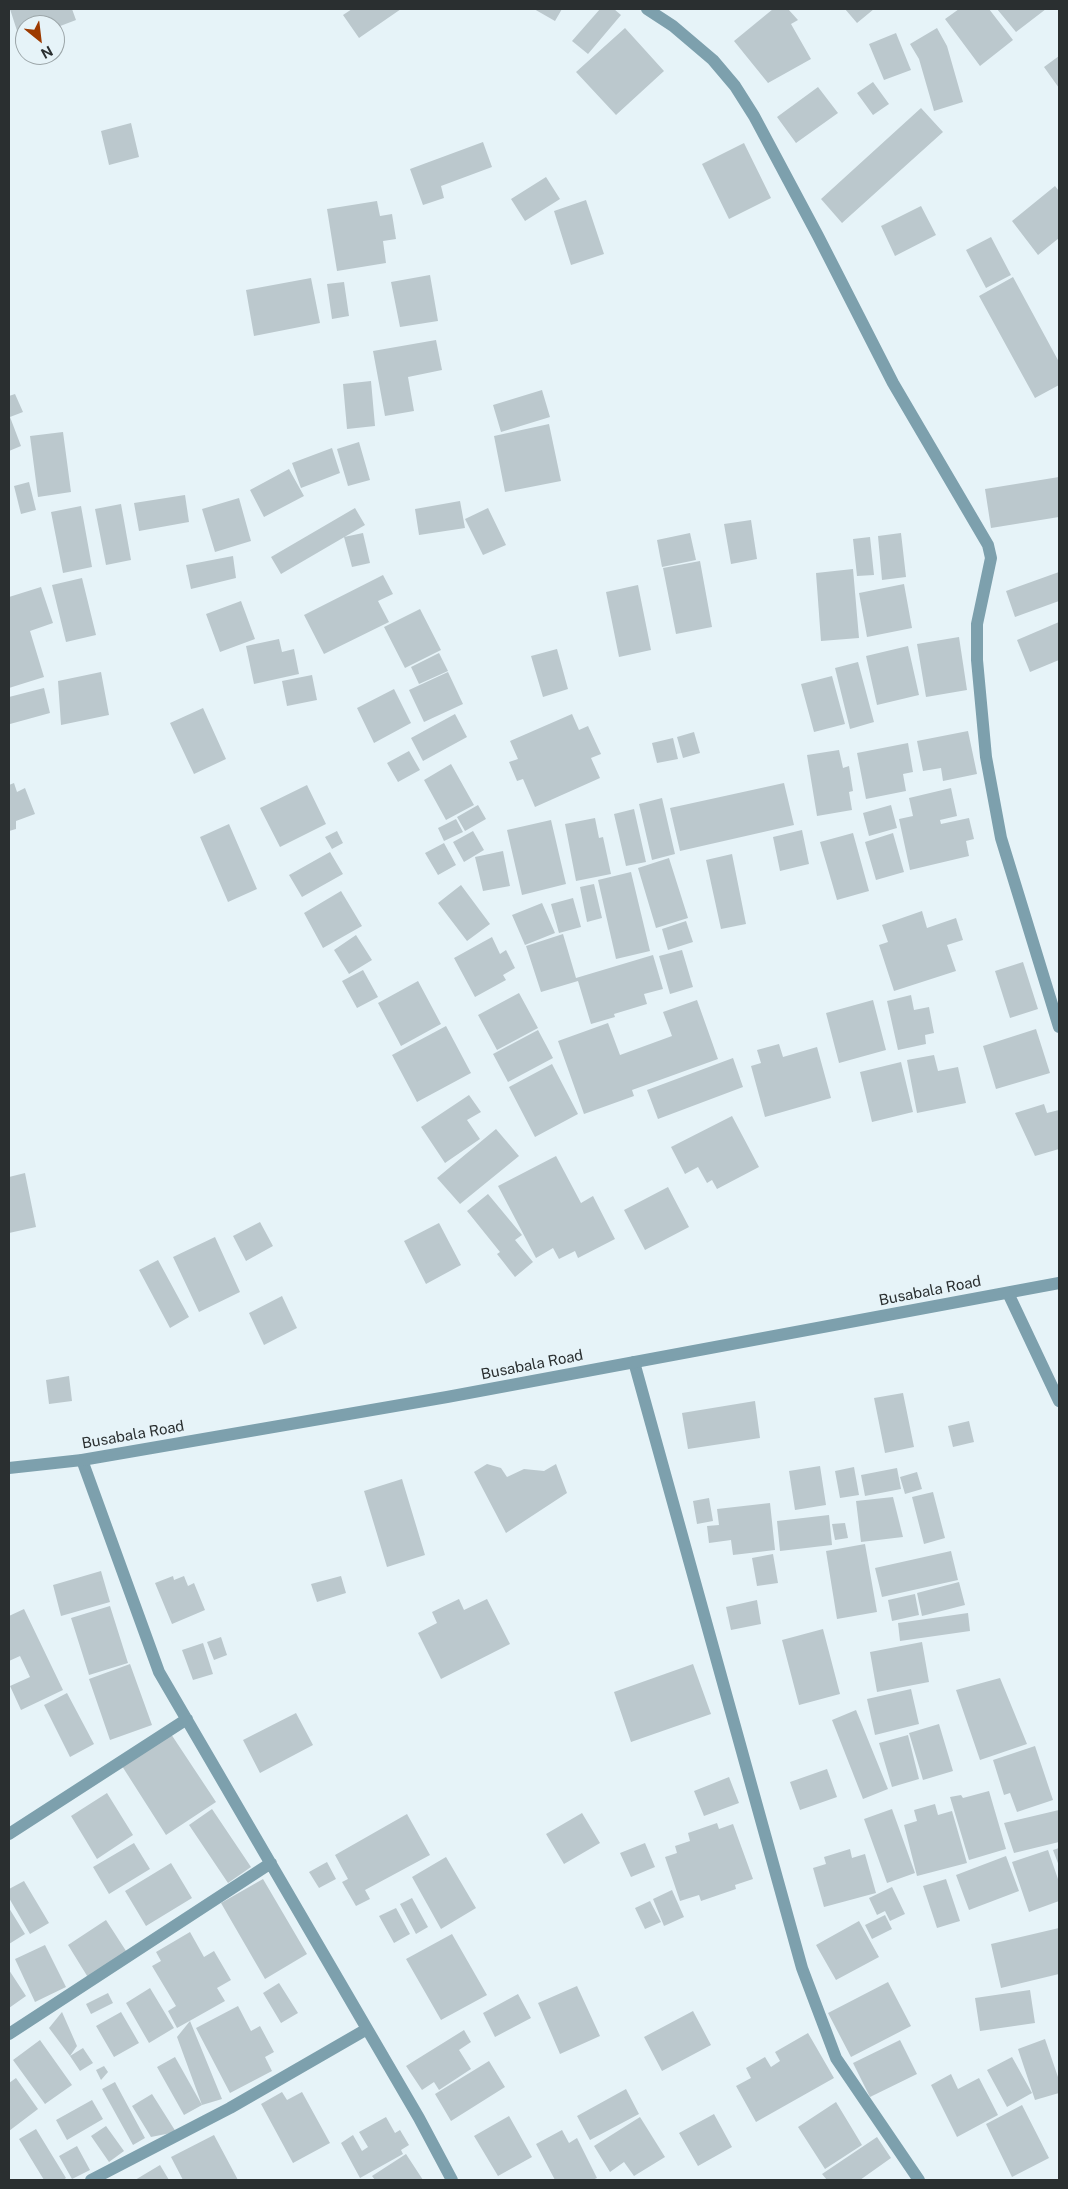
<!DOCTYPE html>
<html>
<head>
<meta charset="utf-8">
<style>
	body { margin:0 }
	#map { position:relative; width:1068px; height:2189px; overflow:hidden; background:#e6f3f8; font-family:"Public Sans",sans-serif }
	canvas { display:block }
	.frame { position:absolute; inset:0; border:10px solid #2a2f30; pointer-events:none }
	.north { position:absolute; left:15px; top:15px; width:50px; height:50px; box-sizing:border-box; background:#e6f3f8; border:1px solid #9ba5a8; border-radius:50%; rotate:151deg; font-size:14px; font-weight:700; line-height:20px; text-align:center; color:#2a2f30 }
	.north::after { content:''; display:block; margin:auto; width:18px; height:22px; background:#9d3a00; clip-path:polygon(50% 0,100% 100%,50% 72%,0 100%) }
</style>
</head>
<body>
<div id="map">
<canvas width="1068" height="2189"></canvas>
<div class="frame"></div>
<div class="north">N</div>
</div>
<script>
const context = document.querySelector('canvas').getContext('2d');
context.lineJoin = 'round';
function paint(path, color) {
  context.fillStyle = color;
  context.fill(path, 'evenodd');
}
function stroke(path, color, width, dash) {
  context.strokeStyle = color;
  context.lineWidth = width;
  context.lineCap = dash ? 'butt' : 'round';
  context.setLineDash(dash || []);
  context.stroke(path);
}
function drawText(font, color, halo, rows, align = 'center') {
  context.font = font + ' "Public Sans",sans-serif';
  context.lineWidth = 4;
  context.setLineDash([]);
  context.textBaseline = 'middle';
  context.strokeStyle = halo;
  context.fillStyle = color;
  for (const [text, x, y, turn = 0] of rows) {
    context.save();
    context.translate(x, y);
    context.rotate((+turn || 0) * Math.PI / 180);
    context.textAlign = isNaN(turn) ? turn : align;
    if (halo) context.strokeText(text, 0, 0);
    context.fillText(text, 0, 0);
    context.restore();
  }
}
const building = new Path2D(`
	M10 9H72L76 20 55 28V25H25V38L20 40Z
	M352 9H401L359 38 343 15Z
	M534 9H562L555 21Z
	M600 9H614L621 15 588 54 572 41Z
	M773 9H788L798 20 791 24 811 59 768 83 734 41Z
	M845 9H874L857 23Z
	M959 9H989L1013 40 980 66 945 19Z
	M997 9H1046L1016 32Z
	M625 28 664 71 616 115 576 72Z
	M937 28 947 46 963 102 934 111 919 59 910 44Z
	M896 33 911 70 884 80 869 44Z
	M1059 56V88L1044 67Z
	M873 82 889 104 873 115 857 93Z
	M818 87 838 113 796 143 777 117Z
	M921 108 943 132 842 223 821 199Z
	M131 123 139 157 109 165 101 131Z
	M483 142 492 167 441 186 444 198 423 205 410 169Z
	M744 143 771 198 729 219 702 164Z
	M546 177 560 199 525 221 511 199Z
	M1055 186 1059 191V238L1038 255 1012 221Z
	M586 200 604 254 571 265 554 211Z
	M377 201 380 216 392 214 396 239 383 241 386 263 337 271 327 209Z
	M921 206 936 235 895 256 881 226Z
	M991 237 1011 275 986 288 966 250Z
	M430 275 438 321 400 327 391 282Z
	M1013 277 1059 362V385L1035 398 979 296Z
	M311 278 320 323 254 336 246 290Z
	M344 282 349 316 332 319 327 284Z
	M436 340 442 370 408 377 414 411 385 416 373 351Z
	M371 381 375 426 347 429 343 384Z
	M542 390 550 417 501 432 493 405Z
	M15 394 23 412 10 417 21 446 9 451V396Z
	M549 424 561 481 505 492 494 436Z
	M63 432 71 492 38 497 30 436Z
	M359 442 370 480 348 486 337 449Z
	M332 448 340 473 301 488 292 463Z
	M289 469 304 496 264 517 250 490Z
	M1059 477V517L991 528 985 489Z
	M29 482 36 510 21 514 14 486Z
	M185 495 189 522 139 531 134 503Z
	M239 498 251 541 215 552 202 509Z
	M460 501 465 528 419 535 415 509Z
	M121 504 131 560 106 565 95 509Z
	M81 506 92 567 63 573 51 512Z
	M355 508 365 525 281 574 271 557Z
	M488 508 506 545 483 555 465 519Z
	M751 520 757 559 731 564 724 524Z
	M363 533 370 563 352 567 344 537Z
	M690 533 696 560 662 567 657 540Z
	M901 533 906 577 882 580 878 536Z
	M870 537 874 575 857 576 853 539Z
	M233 556 236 578 191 589 186 565Z
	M700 561 712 627 676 634 663 568Z
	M853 569 859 638 821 641 816 573Z
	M1059 572V601L1015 617 1006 591Z
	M383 575 393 594 378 601 389 622 324 654 304 615Z
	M82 578 96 635 66 642 52 585Z
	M904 584 912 628 867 637 859 593Z
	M638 585 651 650 619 657 606 592Z
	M41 587 53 623 30 631 44 677 9 688V597Z
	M241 601 255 639 220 652 206 614Z
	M420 609 441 650 405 668 384 627Z
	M1059 622V660L1030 672 1017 640Z
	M959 637 967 690 926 697 917 644Z
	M279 639 282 652 294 649 299 674 254 684 246 646Z
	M908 646 919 695 877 705 866 656Z
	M557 649 568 689 543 697 531 656Z
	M439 653 448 671 419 684 411 667Z
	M858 662 874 722 850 729 835 668Z
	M101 672 109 715 61 725 58 681Z
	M448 672 463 704 424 722 409 690Z
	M312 675 317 700 287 706 282 681Z
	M832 676 845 724 814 732 801 684Z
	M44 688 50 713 10 724 9 697Z
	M394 689 411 723 374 743 357 708Z
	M203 708 226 759 194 774 170 723Z
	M455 714 467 737 423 761 411 738Z
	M572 714 579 730 588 726 601 754 591 758 600 778 535 807 523 779 517 781 509 762 518 759 510 741Z
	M968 731 977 774 943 781 941 768 923 771 917 741Z
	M694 732 700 753 683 758 677 737Z
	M673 738 678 759 657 763 652 743Z
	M908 743 913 772 903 774 906 791 866 799 857 753Z
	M839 750 843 768 849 766 853 791 849 792 852 810 817 816 807 755Z
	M409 751 420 770 398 782 387 763Z
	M451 764 474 805 446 820 424 780Z
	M14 783 17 792 25 788 35 814 16 821V829L9 831V785Z
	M784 783 794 825 680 851 670 808Z
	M307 785 326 824 280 847 260 808Z
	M951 788 957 816 940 820 941 824 969 818 974 839 966 841 969 856 910 870 899 819 913 816 909 798Z
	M662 798 675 854 652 860 639 804Z
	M478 805 486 819 465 831 457 817Z
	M891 805 897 828 869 836 863 813Z
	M634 809 646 862 626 866 614 814Z
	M595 818 599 838 603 837 611 874 576 881 565 824Z
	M456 819 463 832 444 841 438 828Z
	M551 820 566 884 522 895 507 830Z
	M229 824 257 889 228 902 200 837Z
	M802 830 809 864 780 871 773 837Z
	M337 831 343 843 332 849 325 837Z
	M473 831 484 850 464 862 453 842Z
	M853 833 869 891 837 900 820 842Z
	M893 833 904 872 876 880 865 842Z
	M444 843 456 865 438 875 425 853Z
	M503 851 510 886 483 891 475 857Z
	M330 852 343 874 302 897 289 875Z
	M732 854 746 924 721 929 706 860Z
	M669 858 688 918 656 928 638 868Z
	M631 872 650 951 616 959 598 880Z
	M594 884 602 918 587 922 580 887Z
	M461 885 490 924 467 941 438 903Z
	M341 891 362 926 323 948 304 913Z
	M573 898 581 927 559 933 551 904Z
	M542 903 555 933 525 945 512 915Z
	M922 911 927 928 956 918 963 940 947 945 956 971 894 991 879 945 888 942 882 925Z
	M686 921 693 942 668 950 662 929Z
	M563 934 576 978 653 955 663 989 644 994 647 1004 614 1014 615 1017 591 1024 578 981 541 992 526 946Z
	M356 935 372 960 349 974 334 950Z
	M492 937 500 954 506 950 515 968 503 975 506 980 475 997 454 958Z
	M682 950 693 987 670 994 659 956Z
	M1023 962 1038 1009 1010 1018 995 971Z
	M363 970 378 997 357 1008 342 981Z
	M418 981 441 1024 401 1046 378 1003Z
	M519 993 538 1028 497 1050 478 1015Z
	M911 995 914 1010 929 1007 934 1033 925 1035 926 1044 898 1050 887 1001Z
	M697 1000 718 1059 632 1090 634 1096 584 1114 558 1041 608 1023 620 1055 672 1036 663 1012Z
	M873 1000 886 1050 839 1063 826 1013Z
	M446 1026 471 1073 417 1102 392 1055Z
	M1036 1029 1050 1073 996 1089 983 1046Z
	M538 1030 553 1058 508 1082 493 1054Z
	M779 1044 783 1057 817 1047 831 1098 765 1117 751 1066 761 1063 757 1050Z
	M934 1055 938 1071 958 1067 966 1103 917 1113 907 1060Z
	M733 1058 743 1087 658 1119 647 1090Z
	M901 1062 913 1112 872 1122 860 1072Z
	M552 1064 578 1114 535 1137 509 1087Z
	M469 1095 481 1112 467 1120 480 1139 445 1163 421 1127Z
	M1044 1104 1047 1113 1059 1110V1149L1035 1156 1015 1113Z
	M732 1116 759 1167 717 1189 712 1180 707 1183 698 1167 685 1174 671 1147Z
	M496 1129 519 1156 460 1204 437 1178Z
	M556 1156 581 1203 593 1196 615 1239 578 1258 575 1251 559 1259 553 1248 536 1258 498 1186Z
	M25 1173 36 1227 9 1233V1177Z
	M668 1187 689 1227 645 1250 624 1210Z
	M488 1194 522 1235 515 1240 533 1262 515 1277 497 1254 500 1252 467 1211Z
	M260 1222 273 1246 246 1261 233 1236Z
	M439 1223 461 1265 426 1284 404 1241Z
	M215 1237 240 1292 199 1312 173 1257Z
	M158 1260 189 1317 170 1328 139 1270Z
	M282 1296 297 1328 264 1345 249 1313Z
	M69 1376 72 1401 49 1404 46 1380Z
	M903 1393 914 1447 885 1453 874 1398Z
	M755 1401 760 1438 688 1449 682 1413Z
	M969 1421 974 1442 953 1447 948 1426Z
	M487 1464 501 1468 507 1477 524 1469 544 1471 556 1464 567 1493 506 1533 474 1472Z
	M820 1466 826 1505 795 1510 789 1471Z
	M854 1467 859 1495 840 1498 835 1471Z
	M897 1468 901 1489 865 1496 861 1475Z
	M917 1472 922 1489 905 1494 900 1477Z
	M402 1479 425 1555 387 1567 364 1491Z
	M933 1492 945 1538 924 1544 912 1497Z
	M893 1497 903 1537 861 1542 856 1501Z
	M709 1498 713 1521 697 1524 693 1501Z
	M770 1503 775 1550 733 1555 731 1540 709 1543 707 1526 719 1525 717 1509Z
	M829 1515 832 1545 780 1551 777 1521Z
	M845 1523 848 1538 835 1540 832 1524Z
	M865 1544 877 1612 837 1619 826 1551Z
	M951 1551 958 1580 882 1597 875 1568Z
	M773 1554 778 1583 757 1586 752 1558Z
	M101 1571 110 1602 61 1616 53 1585Z
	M173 1576 174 1580 184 1576 188 1586 194 1583 205 1610 172 1624 155 1583Z
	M341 1576 346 1593 317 1602 311 1584Z
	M959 1582 965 1605 922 1616 917 1593Z
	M915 1594 919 1615 892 1621 888 1600Z
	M459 1599 464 1610 487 1599 510 1644 441 1679 418 1633 437 1623 432 1612Z
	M757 1600 761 1624 731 1630 726 1607Z
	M110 1606 128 1663 89 1675 71 1618Z
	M24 1609 63 1690 21 1710 10 1686 30 1677 20 1656 9 1661V1616Z
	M968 1613 970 1631 900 1641 898 1623Z
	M823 1629 840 1694 799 1705 782 1640Z
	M221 1637 227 1655 214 1660 207 1642Z
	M922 1642 929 1682 877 1692 870 1652Z
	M203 1643 213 1674 193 1680 182 1650Z
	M130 1664 152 1725 110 1740 89 1679Z
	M693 1664 711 1714 631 1742 614 1692Z
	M1000 1678 1027 1744 980 1760 956 1690Z
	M911 1689 919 1724 875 1735 867 1699Z
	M67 1693 94 1744 70 1757 44 1705Z
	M856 1710 888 1789 863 1799 832 1720Z
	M296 1713 313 1745 260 1773 243 1740Z
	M939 1724 953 1771 923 1780 909 1733Z
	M171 1734 216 1802 166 1835 122 1766Z
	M908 1735 919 1779 892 1787 879 1743Z
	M1035 1746 1053 1800 1017 1812 1010 1793 1004 1795 993 1760Z
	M827 1769 837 1797 800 1810 790 1782Z
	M729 1777 739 1803 704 1816 694 1791Z
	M989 1791 1006 1849 969 1860 950 1797 961 1795 963 1798Z
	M107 1793 133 1835 97 1859 71 1816Z
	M935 1804 938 1815 952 1811 967 1863 917 1876 904 1825 917 1821 914 1810Z
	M212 1809 251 1867 228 1883 189 1825Z
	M892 1809 915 1873 887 1883 864 1819Z
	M1059 1810V1842L1014 1853 1004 1823Z
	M582 1813 600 1843 564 1864 546 1834Z
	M407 1814 430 1855 365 1890 370 1899 356 1906 342 1882 348 1879 335 1855Z
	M717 1823 719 1829 733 1824 753 1879 735 1885 736 1889 701 1901 699 1895 680 1901 665 1857 677 1853 675 1846 690 1841 688 1833Z
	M134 1843 150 1869 109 1894 93 1867Z
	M645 1843 655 1867 631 1877 620 1853Z
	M1059 1848V1866L1053 1850Z
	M850 1849 852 1858 865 1854 876 1893 824 1907 813 1868 826 1864 824 1857Z
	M1048 1850 1059 1882V1901L1029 1912 1012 1862Z
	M1006 1856 1019 1891 969 1910 956 1875Z
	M446 1857 476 1908 441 1929 412 1877Z
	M327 1862 336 1879 319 1888 309 1872Z
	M171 1863 192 1898 146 1926 125 1891Z
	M263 1879 307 1954 265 1979 221 1903Z
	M946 1879 960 1921 937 1928 923 1886Z
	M24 1881 49 1923 30 1934 9 1898V1889Z
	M892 1887 905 1914 890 1921 885 1911 877 1915 869 1898Z
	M672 1890 684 1917 664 1926 653 1899Z
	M412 1898 428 1927 416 1934 400 1904Z
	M650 1901 661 1922 645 1929 635 1908Z
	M9 1908 25 1934 9 1944Z
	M396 1908 410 1934 394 1943 379 1916Z
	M885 1915 892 1929 872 1939 865 1925Z
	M106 1920 128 1954 89 1979 68 1945Z
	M859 1921 879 1957 836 1980 816 1945Z
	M1059 1928V1974L1001 1988 991 1944Z
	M190 1932 204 1957 214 1951 231 1980 217 1988 225 2001 177 2028 168 2011 176 2006 152 1966 161 1961 156 1952Z
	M452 1934 487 1995 441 2020 406 1959Z
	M45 1945 66 1987 35 2002 15 1959Z
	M9 1970 26 1996 9 2008Z
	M888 1982 911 2026 851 2057 828 2013Z
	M279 1983 298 2013 281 2023 263 1993Z
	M577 1986 600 2036 560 2054 538 2003Z
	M150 1988 174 2028 149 2043 126 2003Z
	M1030 1990 1035 2023 980 2031 975 1998Z
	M108 1993 113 2003 91 2014 86 2004Z
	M518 1994 531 2018 495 2037 483 2013Z
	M238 2006 251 2031 260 2026 274 2052 265 2057 272 2071 230 2093 196 2028Z
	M693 2011 711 2045 662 2071 644 2037Z
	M62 2012 77 2046 70 2056 49 2028Z
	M121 2012 139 2043 114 2057 96 2026Z
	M190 2021 222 2099 202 2105 177 2037Z
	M464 2030 471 2042 459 2050 471 2069 439 2090 434 2082 422 2090 406 2066Z
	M808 2033 834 2078 756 2122 736 2086 751 2078 746 2068 765 2057 771 2067 780 2061 775 2052Z
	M1045 2039 1059 2080V2093L1035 2100 1018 2049Z
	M40 2040 72 2085 45 2104 13 2060Z
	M900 2040 917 2074 870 2097 853 2063Z
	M83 2048 93 2063 80 2071 70 2056Z
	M175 2057 202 2105 184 2115 157 2067Z
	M1012 2057 1032 2093 1007 2107 987 2070Z
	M489 2061 505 2087 451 2121 435 2094Z
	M104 2066 108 2072 101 2080 96 2070Z
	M951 2074 958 2089 979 2078 998 2115 957 2137 931 2085Z
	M16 2078 38 2109 9 2131V2083Z
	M115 2082 145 2138 133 2145 102 2089Z
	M626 2089 639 2114 590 2140 577 2116Z
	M282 2092 287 2100 302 2092 330 2143 293 2163 261 2104Z
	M152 2094 176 2132 151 2137 132 2106Z
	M92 2100 103 2119 67 2140 56 2120Z
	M836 2102 862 2145 825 2169 798 2127Z
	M1022 2105 1049 2158 1012 2177 986 2124Z
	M714 2114 732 2147 698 2166 679 2133Z
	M509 2116 532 2157 498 2176 474 2136Z
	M386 2117 395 2133 400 2130 409 2145 401 2150 403 2154 360 2178 341 2143 353 2135 362 2151 368 2147 359 2132Z
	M640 2117 665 2157 634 2176 624 2162 610 2172 594 2146Z
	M106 2126 124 2151 109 2162 91 2136Z
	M36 2129 66 2178 63 2180H44L19 2139Z
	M562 2130 569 2143 577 2138 597 2178 592 2180H555L536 2144Z
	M214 2135 238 2180H183L171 2157Z
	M877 2137 891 2158 860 2180H827L822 2174Z
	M77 2146 90 2170 72 2179 59 2156Z
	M406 2154 423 2180H375L372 2176Z
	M160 2165 169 2180H135Z`);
const minor = new Path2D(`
	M647 9 673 26 713 60 735 86 754 116 818 236 893 383 988 545 991 558 977 624V660L986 757 1001 838 1059 1027
	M1008 1293 1059 1401
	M634 1362 802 1968 836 2058 919 2180
	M82 1460 159 1672 419 2118 452 2180
	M9 1834 187 1719
	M9 2034 271 1863
	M91 2180 230 2108 367 2029`);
const tertiary = new Path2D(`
	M9 1468 82 1460 447 1397 1059 1283`);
const streetNames = [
	["Busabala Road",930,1291,-11],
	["Busabala Road",532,1365,-11],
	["Busabala Road",133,1435,-10]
];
paint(building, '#bbc8cd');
stroke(minor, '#7da0ad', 12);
stroke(tertiary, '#7da0ad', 12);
drawText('15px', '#2a2f30', '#e6f3f8', streetNames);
</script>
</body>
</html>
